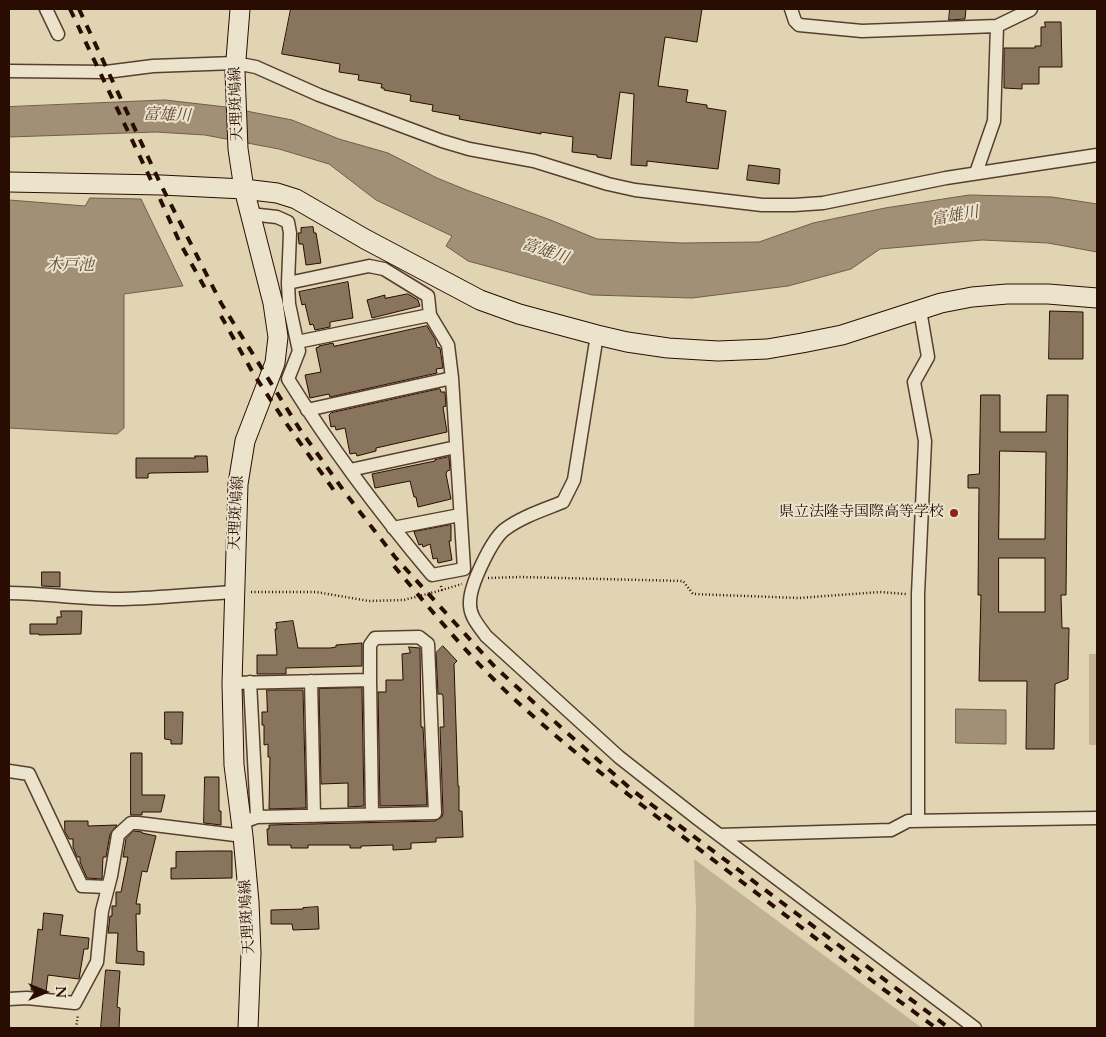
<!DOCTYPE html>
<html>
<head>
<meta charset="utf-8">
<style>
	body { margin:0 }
	#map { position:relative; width:1106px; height:1037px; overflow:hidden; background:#e1d4b2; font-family:Cardo,serif }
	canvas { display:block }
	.frame { position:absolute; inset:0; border:10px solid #290d03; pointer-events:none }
	.north { position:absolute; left:20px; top:967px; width:50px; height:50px; -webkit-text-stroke:4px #ece3cd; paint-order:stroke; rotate:90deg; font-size:14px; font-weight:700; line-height:20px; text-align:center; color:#290d03 }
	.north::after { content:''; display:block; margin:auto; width:18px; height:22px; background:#290d03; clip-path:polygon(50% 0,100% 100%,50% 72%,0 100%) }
</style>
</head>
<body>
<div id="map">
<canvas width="1106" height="1037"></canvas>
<div class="frame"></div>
<div class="north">N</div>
</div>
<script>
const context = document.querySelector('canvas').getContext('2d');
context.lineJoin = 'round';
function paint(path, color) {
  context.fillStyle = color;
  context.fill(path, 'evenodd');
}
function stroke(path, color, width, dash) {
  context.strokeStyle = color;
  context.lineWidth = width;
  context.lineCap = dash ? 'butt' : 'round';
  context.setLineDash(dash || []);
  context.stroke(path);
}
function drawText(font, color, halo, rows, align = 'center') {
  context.font = font + ' Cardo,"Noto Serif JP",serif';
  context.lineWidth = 4;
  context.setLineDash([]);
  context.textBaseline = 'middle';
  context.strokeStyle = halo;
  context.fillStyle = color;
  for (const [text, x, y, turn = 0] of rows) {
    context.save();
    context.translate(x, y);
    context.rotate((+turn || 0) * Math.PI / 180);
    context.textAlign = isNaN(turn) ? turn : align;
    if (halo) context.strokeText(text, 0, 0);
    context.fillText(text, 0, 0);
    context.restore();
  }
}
const green = new Path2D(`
	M1089 654H1097V745H1089Z
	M694 859 922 1028H694L696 909Z`);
const water = new Path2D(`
	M165 100 226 107 292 120 339 139 388 153 437 178 469 191 548 219 597 239 682 243 759 242 813 223 885 208 969 195 1052 197 1097 204V252L1048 243 982 240 880 249 851 269 788 286 692 298 592 295 468 261 446 246 452 236 376 200 329 164 279 149 205 135 156 132 9 137V107Z
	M90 198 141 199 183 286 124 294V428L117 434 9 428V200L85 206Z
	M956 709 1006 710V744L956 743Z`);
const building = new Path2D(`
	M291 9H702L697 42 665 37 658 86 688 90 686 102 707 105V108L726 111 718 169 647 161V166L631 165 634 94 620 92 611 159 597 157V155L572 152 573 137 541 132V134L459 119 460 116 432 111 433 105 410 101 411 95 384 90V88H381L382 84 358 80 359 75 339 72 340 64 282 54Z
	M950 9H966L965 19 949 20Z
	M1045 22H1061L1062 67H1039V84H1022V89L1004 88V48H1035V46H1041V27H1045Z
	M749 165 780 169 779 184 747 180Z
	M313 227 314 233H316L321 263 306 265 303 244H299L298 233H301V228Z
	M348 282 353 318 330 322V327L315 330 313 324 310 325 305 304 302 305 299 292Z
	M408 294 418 300 420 306 372 318 367 300 385 295V298Z
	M1050 311 1083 312V359H1049Z
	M427 326 435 339 437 347 440 348 443 368 436 369 437 373 330 397 329 394 310 398 305 375 321 372 316 348 319 347V346L333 343 334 346Z
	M440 389 441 392H445L446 406 443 407 447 432 376 448V451L357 456 356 453 350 454 345 428 336 430 335 426 331 427 329 415 331 413Z
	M981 395H1000V432H1046L1047 395H1068L1066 595H1061L1062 628H1069L1068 679 1055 684 1054 749H1026L1027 681H979L981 595H978L979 488H968V475L979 474ZM1000 451 1046 452 1045 539H999ZM999 558H1045V612H999Z
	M195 456H207L208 472 151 473 148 474V478H136V458H195Z
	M449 457 450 470 447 471 446 474 451 499 418 507 416 497H414L410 481 375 488 372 474 435 461V460Z
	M451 525V541H449L452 560 438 563 437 558 433 559 430 544 423 547 422 544 419 545 414 532Z
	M42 572H60V587L42 586Z
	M61 611H82L81 634 39 635V634H30V624H57V617H61Z
	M293 621 298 648H330L336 647V645L362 643V666L286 668V674H257V655H277L275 629H277L276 623Z
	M443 646 457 661 454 664 458 786H459V811H462L463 837 436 838V842L411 843V849L393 850V845L361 846V848H350V845H308V848H291V845H268L267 829H269V825L435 821 442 817 443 813 440 727H444L443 696 442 694H438L436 653Z
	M409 647 420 648 421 727H423L427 805 380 806 378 692H386V680H403L402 654 410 653Z
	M362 688 364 806 348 807V783L321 784 319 689Z
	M267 690H303L306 808 269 809 270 757H268V744L264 745V725H262V712H267Z
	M165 712H183L182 744H171V740L165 739Z
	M131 753H142V795H165L161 812H142V815H131Z
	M205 777H219V811H221V825L204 823Z
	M65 821H88V826L117 825 110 834 106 857H103L102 879 87 878 80 862V857H77L73 847V839H69L65 832Z
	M134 831 142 832V833L156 836 147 872 142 871 136 904H140V914H136L137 951 144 952V965L116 963 118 933H108L110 916H112V906H116V892H121L128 857H123L126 839Z
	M212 851H232V878L171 879V868H176V852Z
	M318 907 319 929 293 930 292 924H271V910L303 909V908Z
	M44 913 63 915 60 935 89 938 88 949H84L79 979 48 975 46 992 31 990 38 929 42 930Z
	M106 970 120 971 117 1007 120 1008 119 1028H101Z`);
const path = new Path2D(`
	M488 578 521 577 683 581 693 594 799 598 880 592 906 594
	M441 586 442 590 462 584
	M251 592H316L369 601 404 600 442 590
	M76 1028 78 1015`);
const street = new Path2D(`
	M46 9 58 34
	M791 9 795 21 799 25 862 31 997 26 1030 10 1031 9
	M9 71 106 72 153 66 235 63 256 67 319 95 442 141 469 149 534 161 608 184 635 190 762 205H794L823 203 946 178 1097 155
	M976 173 994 121 997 26
	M250 214 277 217 288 222 290 233 288 283 369 266 384 269 428 296 430 315 448 345 452 378 464 569 432 575C380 513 331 448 288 379L299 351 289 304 288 283
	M597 335 574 480 563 502C543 510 521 517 504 530 491 541 470 585 470 602 469 616 479 626 486 636L619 757 698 819 975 1028
	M297 342 430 315
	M307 410 452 378
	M350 470 456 447
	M393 528 460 515
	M9 593C47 593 85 600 123 599 160 598 197 594 234 592
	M370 680 372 814
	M311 681 314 816
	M250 682 257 817
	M232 683 370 680V645L375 638 419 637 428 644 435 813 257 817 241 823
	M9 771 29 774 82 886 108 887
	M918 821V594L925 441 914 382 928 357 920 310
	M719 835 891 830 908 821 1097 818
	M9 999 27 998 75 1003 97 962 102 911 111 876 118 835 131 823H138L243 836`);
const secondary = new Path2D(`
	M240 9 235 72 238 149 244 189 273 303 278 337 275 363 245 441 238 484 232 683 234 765 243 836 249 902 251 953 248 1028
	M9 182 161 185 244 189 277 193 296 199 365 239 480 300 519 314 597 335 627 342 668 348 718 351 767 349 802 343 842 335 941 303 972 297 1007 294H1048L1097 298`);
const rail = new Path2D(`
	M70 9 151 180
	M79 9 161 185 221 303 299 428 346 494 395 557 495 667 564 730 632 790 949 1028
	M160 199 180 243 206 290
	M221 316 253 373 286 423 338 496
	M394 566C432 611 470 658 513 698 577 757 647 809 716 862 789 918 862 974 936 1028`);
const markers = [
	[954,513,5,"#8f2418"]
];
const streetNames = [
	["天理斑鳩線",237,104,-92],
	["天理斑鳩線",237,513,-87],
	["天理斑鳩線",248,917,-93]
];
const poiNames = [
	["県立法隆寺国際高等学校",944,513]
];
const waterNames = [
	["富雄川",167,116,2],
	["富雄川",955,217,-10],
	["富雄川",545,252,19],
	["木戸池",70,266]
];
paint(green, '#c2b294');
paint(water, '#a29076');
stroke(water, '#725c48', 1);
paint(building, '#89745e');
stroke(building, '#290d03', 1);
stroke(street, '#573f2f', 15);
stroke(secondary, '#290d03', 21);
stroke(path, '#290d03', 2.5, [1, 2.5]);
stroke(street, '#ece3cd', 12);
stroke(secondary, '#ece3cd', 19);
stroke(rail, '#290d03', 4, [9, 9]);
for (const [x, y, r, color] of markers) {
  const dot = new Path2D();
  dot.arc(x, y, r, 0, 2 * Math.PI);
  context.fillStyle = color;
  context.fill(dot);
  stroke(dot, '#ece3cd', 2);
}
drawText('15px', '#290d03', '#ece3cd', streetNames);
drawText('15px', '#290d03', '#ece3cd', poiNames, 'right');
drawText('italic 16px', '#5f4837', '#ece3cd', waterNames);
</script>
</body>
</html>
